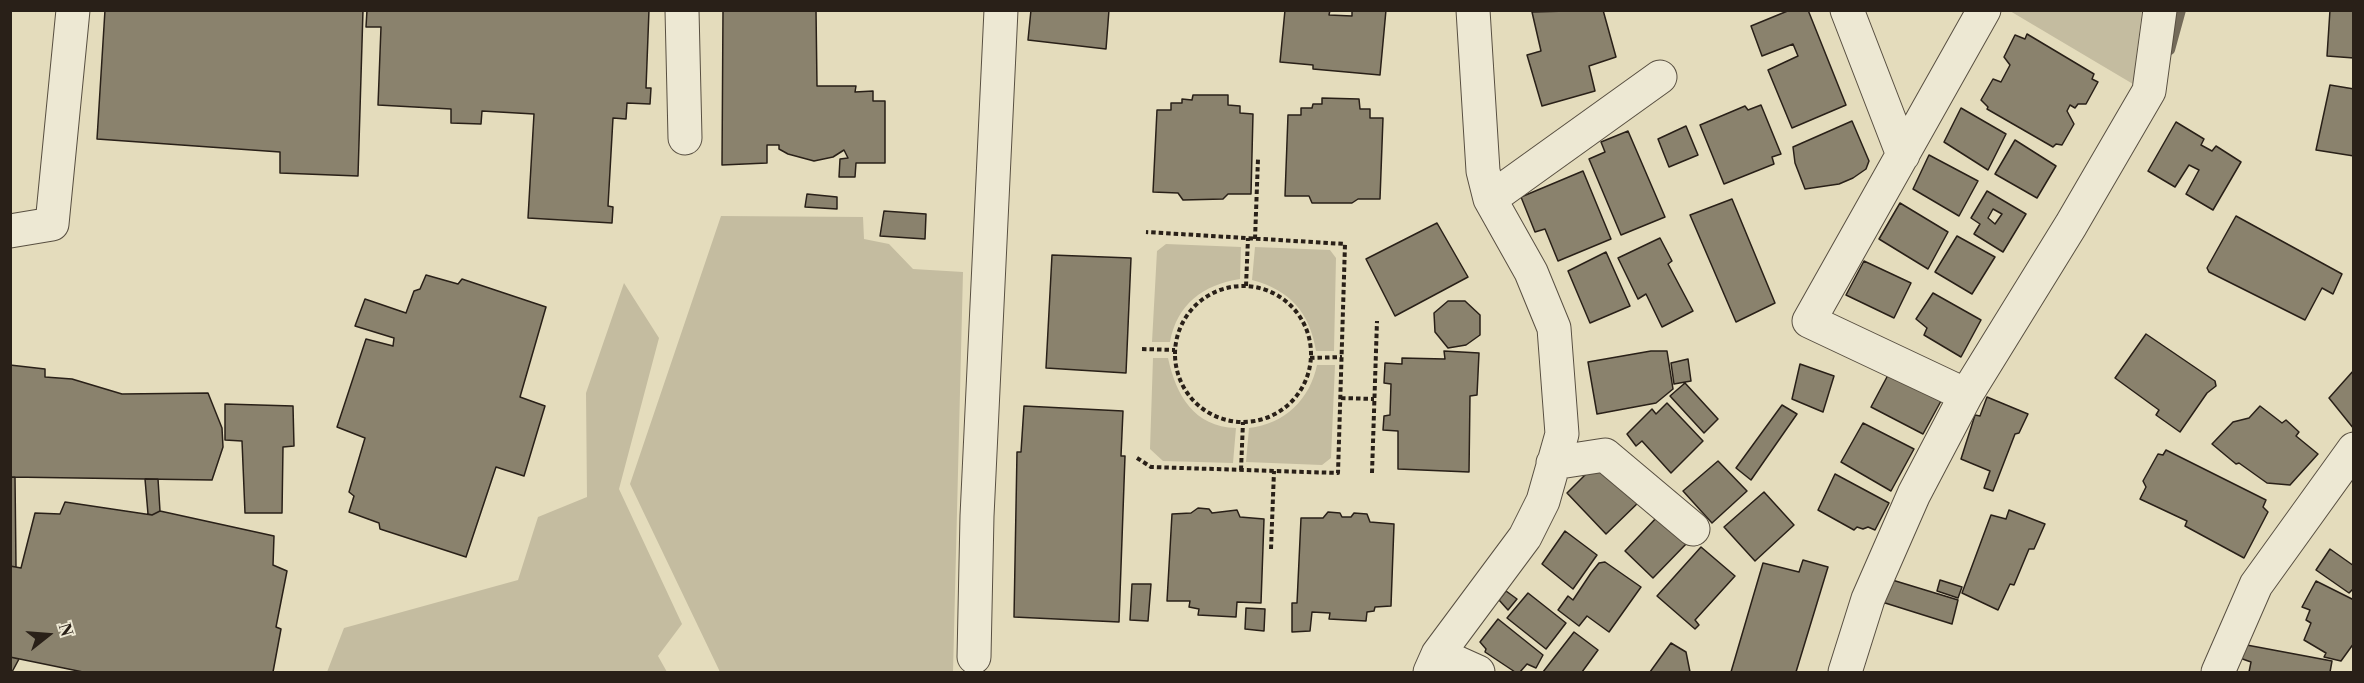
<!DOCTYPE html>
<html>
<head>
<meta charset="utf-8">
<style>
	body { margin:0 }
	#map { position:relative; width:2364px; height:683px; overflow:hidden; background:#e4dcbc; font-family:"Libre Bodoni",serif }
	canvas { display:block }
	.frame { position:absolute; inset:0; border:12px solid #292018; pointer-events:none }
	.north { position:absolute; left:18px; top:605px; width:60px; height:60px; -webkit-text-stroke:4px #ede8d3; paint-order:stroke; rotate:73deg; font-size:16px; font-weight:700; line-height:24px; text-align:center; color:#292018 }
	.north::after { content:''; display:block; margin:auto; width:21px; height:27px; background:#292018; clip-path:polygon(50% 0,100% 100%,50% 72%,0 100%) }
</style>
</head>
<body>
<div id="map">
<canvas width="2364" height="683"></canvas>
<div class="frame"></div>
<div class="north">N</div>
</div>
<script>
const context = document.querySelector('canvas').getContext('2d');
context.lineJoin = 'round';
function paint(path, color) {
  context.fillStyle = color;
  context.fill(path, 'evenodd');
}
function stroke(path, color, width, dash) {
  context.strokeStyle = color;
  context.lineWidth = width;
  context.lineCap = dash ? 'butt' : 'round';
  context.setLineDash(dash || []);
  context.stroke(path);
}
const green = new Path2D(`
	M2010 11H2142L2133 84Z
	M721 216 863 217 864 239 889 244 913 269 963 272 953 672H720L630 484Z
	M1166 244 1241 247 1240 279C1203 285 1177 304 1170 342H1152L1157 251Z
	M1255 247 1330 250 1336 258 1334 351H1316C1310 313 1290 290 1252 280Z
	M624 283 659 338 619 489 682 624 658 656 667 672H327L344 628 518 580 538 517 587 497 586 393Z
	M1153 358H1168C1176 395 1194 427 1236 428L1233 463 1163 461 1150 449Z
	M1317 365H1335L1331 458 1322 465 1246 462 1249 428C1285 424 1310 399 1317 365Z`);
const stream = new Path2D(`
	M2170 50 2181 10`);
const building = new Path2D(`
	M105 10H363L358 176 280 173V152L97 139Z
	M367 10H649L646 88H651L650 104 627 103 626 119 613 118 608 206 613 207 612 223 528 218 534 114 482 111 481 124 451 123V109L378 105 381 27H366Z
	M723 10H816L817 86H856L855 92 873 91V101H885V163H856L855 177H839L840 159 848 158 844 150 833 157 814 161 788 154 779 149V145H767V163L722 165Z
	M1031 10H1109L1106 49 1028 40Z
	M1285 10H1330L1329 15 1352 16V10H1386L1380 75 1313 69V65L1280 62Z
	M1603 10 1616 57 1589 66 1595 91 1542 106 1527 55 1541 51 1532 12Z
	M1790 10H1808L1846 105 1792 128 1768 70 1798 56 1793 44 1762 56 1751 26Z
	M2330 10H2354V58L2327 56Z
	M2027 34 2094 74 2092 79 2098 82 2086 104H2078L2075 108 2070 105 2067 111 2074 124 2062 145 2056 144 2053 147 1987 109 1988 107 1981 100 1993 79 2001 82 2010 65 2004 57 2015 35 2025 39Z
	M2330 85 2354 89V156L2316 150Z
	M1193 95H1228V105L1240 106V113L1253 114 1251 194H1228L1223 199 1183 200 1178 193 1153 192 1157 110H1171V103H1182V99L1192 100Z
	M1322 98 1359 99 1360 109H1370V118H1383L1380 199H1358L1352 203H1312L1309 196H1285L1288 115H1301V108H1312L1313 104H1322Z
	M1761 105 1781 154 1772 157 1774 164 1724 184 1700 125 1745 106 1748 110Z
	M1961 108 2006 134 1988 170 1944 142Z
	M1852 121 1869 161 1866 169 1853 178 1839 184 1805 189 1795 163 1793 147Z
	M2176 122 2204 139 2201 145 2212 151 2216 146 2241 162 2213 210 2186 194 2199 170 2189 165 2175 187 2148 171Z
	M1686 126 1698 155 1669 167 1658 139Z
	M1628 131 1665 217 1621 235 1589 159 1605 152 1601 142Z
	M2015 140 2056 166 2037 198 1995 174Z
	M1929 155 1978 181 1959 216 1913 189Z
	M1583 171 1611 239 1558 261 1545 229 1535 232 1521 197Z
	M1987 191 2026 214 2003 252 1974 234 1980 224 1971 218ZM1993 209 2002 214 1995 224 1988 218Z
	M807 194 837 197V209L805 207Z
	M1732 199 1775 303 1736 322 1690 215Z
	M1900 203 1948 232 1928 269 1879 239Z
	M884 211 926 214 925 239 880 236Z
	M2236 216 2342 274 2333 294 2322 288 2305 320 2209 272 2207 268Z
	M1437 223 1468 277 1395 316 1366 259Z
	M1957 236 1995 257 1972 294 1935 272Z
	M1660 238 1672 261 1668 264 1693 311 1662 327 1646 294 1638 299 1618 258Z
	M1606 252 1630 306 1590 323 1568 271Z
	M1052 255 1131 258 1126 373 1046 368Z
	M1864 261 1911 283 1894 318 1846 295Z
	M426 275 458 284 462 279 546 307 520 397 545 406 524 476 496 467 466 557 380 529 379 523 349 512 354 496 349 492 365 438 337 427 366 339 393 346 394 338 355 326 365 299 406 313 414 291 420 289Z
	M1933 293 1981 320 1961 357 1924 335 1927 328 1916 319Z
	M1448 301H1465L1480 315V335L1466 345 1448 348 1435 332 1434 313Z
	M2146 334 2215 381 2216 386 2207 393 2180 432 2156 415 2159 410 2115 378Z
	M1444 351 1479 353 1477 395 1470 396 1469 472 1398 469V431L1383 430 1384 416 1390 415 1391 384 1384 383 1385 363 1402 364V358L1445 359Z
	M1651 351H1667L1673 389 1656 403 1597 414 1588 362Z
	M1688 359 1691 381 1674 384 1671 363Z
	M1800 364 1834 376 1823 412 1792 399Z
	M10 365 45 369V377L72 379 122 394 208 393 222 428 223 447 212 480 10 477Z
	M2354 370V429L2329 398Z
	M1888 375 1941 401 1923 434 1871 407Z
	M1685 383 1718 419 1704 433 1670 396Z
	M1987 397 2028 414 2019 433 2015 434 1993 491 1984 488 1990 471 1961 459 1975 415 1980 416Z
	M1667 403 1703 441 1671 473 1642 441 1636 446 1627 434 1652 409 1656 414Z
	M225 404 293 406 294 446 283 447 282 513H245L242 441 225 440Z
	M1782 405 1797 414 1751 480 1736 468Z
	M1024 406 1123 411 1121 456H1125L1119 622 1014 617 1017 452H1021Z
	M2260 406 2282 423 2286 420 2299 432 2296 436 2318 454 2290 485 2267 483 2239 463 2236 464 2212 444 2233 422 2249 418Z
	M1863 423 1914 449 1891 491 1841 462Z
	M2166 450 2266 500 2263 507 2268 512 2244 558 2185 526 2187 521 2140 499 2146 487 2143 481 2158 454 2163 455Z
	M1600 460 1642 499 1606 534 1567 493Z
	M1718 461 1747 491 1712 523 1683 491Z
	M1835 474 1889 503 1875 530 1868 527 1863 529 1857 527 1854 530 1818 510Z
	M10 477H15L16 567 10 566Z
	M145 479H158L160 511 152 515 148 514Z
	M1764 492 1794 525 1755 561 1724 527Z
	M65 502 152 515 160 511 274 536 273 565 287 571 276 627 281 629 273 672H83L10 657V566L21 568 35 513 60 514Z
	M1198 508 1209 509 1212 513 1237 510 1240 517 1264 519 1261 603 1237 602 1236 617 1198 615 1199 609 1189 607 1190 601H1167L1172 514 1191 513Z
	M2009 510 2045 524 2034 549H2029L2014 585 2010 584 1998 610 1962 593 1991 515 2006 519Z
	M1328 512 1340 513 1342 517H1351L1354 513 1367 514 1370 522 1394 524 1391 606 1375 607 1374 611 1367 612 1366 621 1329 619 1330 613 1312 612 1310 631 1292 632V603H1297L1301 518H1323Z
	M1658 516 1687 543 1653 578 1625 551Z
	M1565 531 1597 555 1573 589 1542 564Z
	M1701 547 1735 576 1695 620 1699 625 1695 629 1657 596Z
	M2330 549 2354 566V588L2349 593 2316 570Z
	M1803 560 1828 567 1796 672H1731L1763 563 1799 572Z
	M1605 562 1641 587 1609 632 1587 616 1579 626 1558 610 1568 596 1573 600 1591 573 1599 563Z
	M1889 579 1958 600 1952 624 1882 602Z
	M1940 580 1962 587 1958 598 1937 591Z
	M2316 581 2354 600V643L2341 661 2324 657 2326 653 2304 640 2311 623 2306 620 2310 610 2302 607Z
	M1132 584H1151L1148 621 1130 620Z
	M1506 591 1517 599 1508 610 1499 600Z
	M1528 593 1566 623 1546 649 1507 618Z
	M1246 608 1265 609 1264 631 1245 629Z
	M1498 619 1543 655 1536 668 1527 664 1520 672H1515L1485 652 1486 649 1480 642Z
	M1574 632 1598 650 1582 672H1543Z
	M1671 643 1686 652 1690 672H1650Z
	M2236 643 2332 661 2330 672H2249L2251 662 2237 657Z
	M10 657 19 659 12 672H10Z`);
const path = new Path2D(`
	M1255 239 1258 159
	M1246 286 1248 238
	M1175 354a68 68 0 1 1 136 0a68 68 0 1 1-136 0Z
	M1142 349 1175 350
	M1310 358 1342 357
	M1341 398 1374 399
	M1137 458 1151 467 1338 473 1345 244 1146 232
	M1241 470 1243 422
	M1372 473 1377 321
	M1271 549 1274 471`);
const minor = new Path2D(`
	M682 10 685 138
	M1847 10 1903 155
	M1490 199 1660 77
	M10 231 52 224 73 10
	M1966 395 1809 321 1984 10
	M1553 463 1605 455 1693 529
	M1438 654 1478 672
	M974 657 977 516 1001 10
	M1430 672 1438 654 1525 537 1543 501 1562 434 1554 328 1531 272 1490 199 1483 171 1473 10
	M1845 672 1868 599 1914 494 1966 395 2071 225 2149 91 2160 10
	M2218 672 2256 585 2354 449`);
paint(green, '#c4bca0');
stroke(stream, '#736a59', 10);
paint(building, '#8a826d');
stroke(building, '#292018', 1.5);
stroke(minor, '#584f41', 35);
stroke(path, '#292018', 4, [4.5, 3]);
stroke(minor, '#ede8d3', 33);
</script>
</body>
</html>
